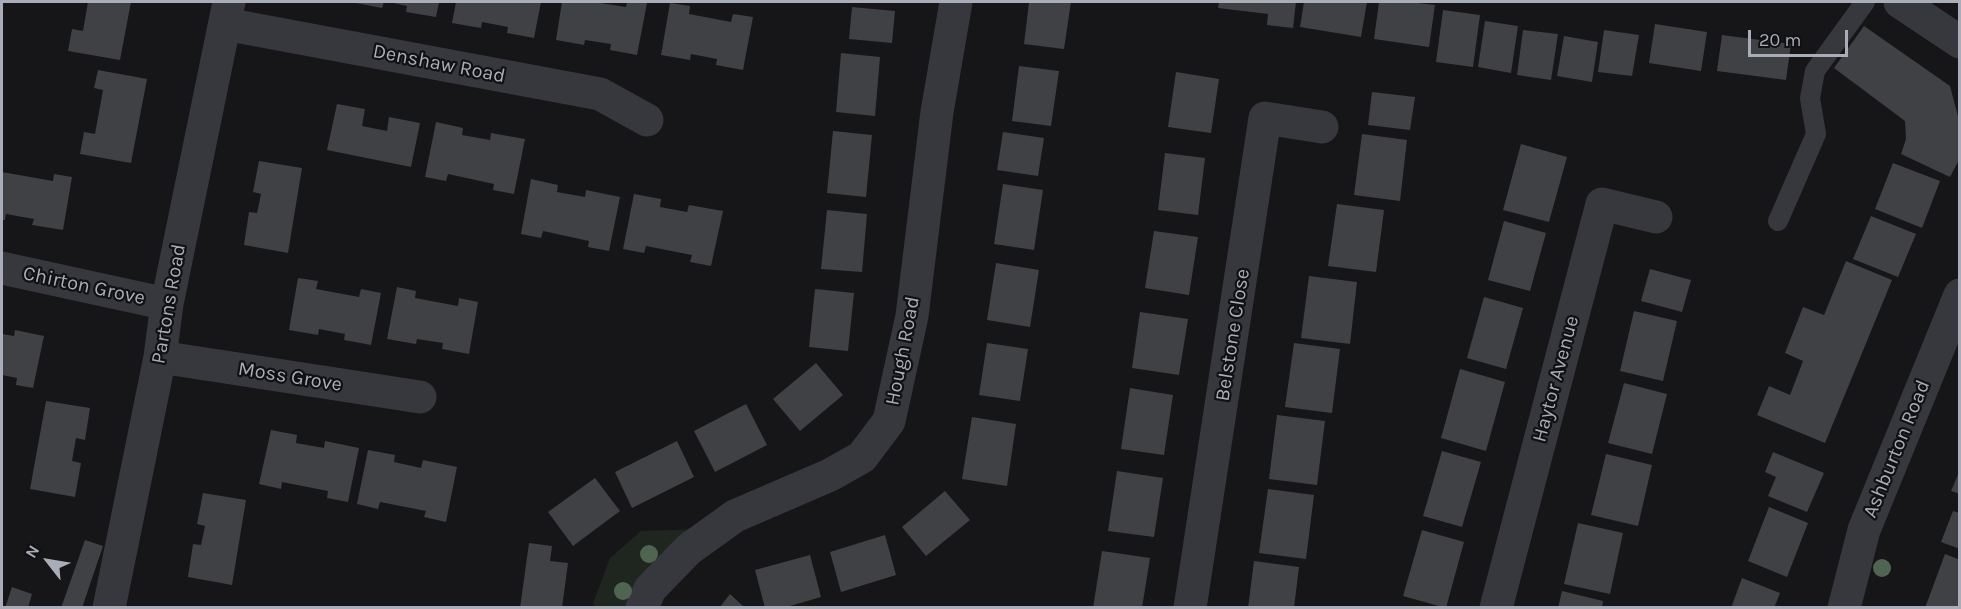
<!DOCTYPE html>
<html>
<head>
<meta charset="utf-8">
<style>
	body { margin:0 }
	#map { position:relative; width:1961px; height:609px; overflow:hidden; background:#161618; font-family:Karla,sans-serif }
	canvas { display:block }
	.frame { position:absolute; inset:0; border:3px solid #a8adb8; pointer-events:none }
	.north { position:absolute; left:18px; top:531px; width:60px; height:60px; -webkit-text-stroke:4px #111113; paint-order:stroke; rotate:301deg; font-size:16px; font-weight:700; line-height:24px; text-align:center; color:#a8adb8 }
	.north::after { content:''; display:block; margin:auto; width:21px; height:27px; background:#a8adb8; clip-path:polygon(50% 0,100% 100%,50% 72%,0 100%) }
	.scale { position:absolute; left:1748px; top:30px; width:100px; height:27px; box-sizing:border-box; border:3px solid #a8adb8; border-top:0; padding-left:8px; font-size:18px; line-height:21px; white-space:nowrap; color:#a8adb8; -webkit-text-stroke:4px #111113; paint-order:stroke }
</style>
</head>
<body>
<div id="map">
<canvas width="1961" height="609"></canvas>
<div class="frame"></div>
<div class="north">N</div>
<div class="scale">20 m</div>
</div>
<script>
const context = document.querySelector('canvas').getContext('2d');
context.lineJoin = 'round';
function paint(path, color) {
  context.fillStyle = color;
  context.fill(path, 'evenodd');
}
function stroke(path, color, width, dash) {
  context.strokeStyle = color;
  context.lineWidth = width;
  context.lineCap = dash ? 'butt' : 'round';
  context.setLineDash(dash || []);
  context.stroke(path);
}
function drawText(font, color, halo, rows, align = 'center') {
  context.font = font + ' Karla,sans-serif';
  context.lineWidth = 4.5;
  context.setLineDash([]);
  context.textBaseline = 'middle';
  context.strokeStyle = halo;
  context.fillStyle = color;
  for (const [text, x, y, turn = 0] of rows) {
    context.save();
    context.translate(x, y);
    context.rotate((+turn || 0) * Math.PI / 180);
    context.textAlign = isNaN(turn) ? turn : align;
    if (halo) context.strokeText(text, 0, 0);
    context.fillText(text, 0, 0);
    context.restore();
  }
}
const green = new Path2D(`
	M701 529 634 607H595L593 603 610 558 641 531Z`);
const building = new Path2D(`
	M88 2H131L120 60 68 51 72 29 83 31Z
	M351 2H384L382 8Z
	M389 2H439L436 17 406 12 407 6Z
	M456 2H541L534 38 507 33 508 27 482 22 481 28 452 23Z
	M562 2H594L626 7 627 2 647 3 637 55 610 50 611 44 585 40 584 45 556 40Z
	M1029 2H1071L1064 49 1024 44Z
	M1219 2H1296L1293 28 1267 25 1268 14 1218 8Z
	M1304 2H1367L1361 37 1300 27Z
	M1379 2H1409L1435 5 1429 47 1374 39Z
	M670 3 690 6 689 14 731 22 733 14 753 17 743 70 716 65 717 59 691 54 690 60 661 55Z
	M852 7 895 11 892 43 849 39Z
	M1443 10 1480 15 1473 67 1436 62Z
	M1485 21 1518 26 1511 73 1478 67Z
	M1655 24 1707 32 1701 71 1649 63Z
	M1864 26 1950 86 1960 124V158L1950 177 1901 154 1906 139 1905 121 1834 68Z
	M1523 30 1558 34 1551 80 1517 75Z
	M1604 30 1639 35 1632 76 1598 72Z
	M1722 35 1791 44 1786 80 1717 71Z
	M1564 36 1598 42 1592 82 1557 76Z
	M841 53 880 57 875 116 836 112Z
	M1019 66 1059 71 1051 126 1012 121Z
	M98 70 147 79 131 163 80 154 84 132 95 134 103 90 94 88Z
	M1176 72 1219 79 1211 133 1168 127Z
	M1372 92 1415 97 1410 130 1368 125Z
	M337 104 365 109 362 126 387 131 389 117 420 123 411 167 327 150Z
	M436 122 463 128 462 135 490 140 491 133 525 139 514 194 493 190 494 184 448 174 446 181 425 177Z
	M833 131 872 135 866 197 827 193Z
	M1003 132 1044 138 1038 176 997 170Z
	M1362 134 1407 140 1400 201 1354 195Z
	M1521 144 1567 157 1549 222 1503 210Z
	M1165 153 1205 158 1198 215 1158 210Z
	M259 161 302 168 288 253 244 245 249 212 257 213 261 194 253 192Z
	M1893 163 1940 181 1922 228 1875 209Z
	M2 172 53 181 54 174 72 177 63 230 32 225 34 219 6 214 5 220H2Z
	M531 179 558 185 557 192 585 197 586 190 620 197 609 251 588 247 589 241 543 231 541 238 521 234Z
	M1003 184 1043 190 1034 250 994 244Z
	M634 194 661 199 660 207 687 212 689 205 723 211 711 266 690 262 692 255 646 246 644 253 623 249Z
	M1337 204 1384 210 1376 272 1328 266Z
	M827 210 867 214 862 272 821 269Z
	M1871 216 1916 234 1898 277 1853 259Z
	M1504 221 1546 233 1530 291 1488 280Z
	M1154 231 1198 237 1189 295 1145 288Z
	M1846 261 1892 280 1825 443 1757 415 1769 386 1790 395 1803 361 1785 353 1803 307 1824 315Z
	M996 263 1039 270 1030 327 987 320Z
	M1650 269 1691 280 1682 312 1641 301Z
	M1309 276 1357 282 1350 344 1301 338Z
	M298 278 318 281 316 289 359 297 361 289 381 293 371 345 344 340 345 334 319 329 318 335 289 330Z
	M397 287 416 291 415 298 458 306 459 298 478 302 469 354 442 349 443 343 417 339 416 344 387 339Z
	M815 289 854 293 848 351 809 347Z
	M1484 297 1523 308 1506 369 1467 358Z
	M1634 311 1677 321 1663 381 1620 371Z
	M1140 312 1188 319 1179 375 1132 368Z
	M15 330 44 336 33 388 16 385 17 378 2 375V334L14 336Z
	M987 343 1028 349 1020 401 979 395Z
	M1294 343 1340 349 1332 413 1285 407Z
	M816 363 843 395 800 431 773 399Z
	M1460 369 1505 382 1486 451 1441 438Z
	M1624 383 1667 394 1652 454 1608 443Z
	M1130 388 1173 395 1164 455 1121 449Z
	M46 401 90 408 85 440 76 438 72 461 81 463 75 497 30 489Z
	M746 404 767 445 715 472 694 431Z
	M1277 415 1325 421 1317 485 1269 479Z
	M972 417 1016 424 1007 486 962 479Z
	M271 430 297 435 296 443 324 448 325 441 359 448 348 502 327 498 328 491 282 482 281 489 259 484Z
	M677 441 694 477 632 508 615 472Z
	M368 450 395 455 394 462 421 468 423 460 457 467 446 522 424 517 426 511 380 502 378 509 357 504Z
	M1442 451 1481 462 1462 527 1423 516Z
	M1773 452 1824 473 1807 512 1768 496 1776 477 1765 472Z
	M1606 454 1652 465 1638 526 1591 515Z
	M1960 470V494L1951 491Z
	M1117 471 1163 478 1154 537 1108 531Z
	M595 478 620 511 573 546 548 512Z
	M1268 489 1314 495 1306 559 1259 553Z
	M945 491 970 520 926 556 902 527Z
	M203 493 246 500 232 585 188 577 193 544 201 545 205 526 197 524Z
	M1769 507 1808 523 1787 577 1748 561Z
	M1953 511 1960 513V549L1941 542Z
	M1578 523 1623 533 1610 594 1564 584Z
	M1422 530 1464 542 1446 608 1403 596Z
	M885 535 896 575 841 592 830 552Z
	M85 540 103 546 82 608H61Z
	M529 543 552 546 550 561 568 563 562 608H520Z
	M1102 551 1150 558 1142 608H1093Z
	M1945 554 1960 560V608H1925Z
	M810 555 821 597 783 608H765L755 570Z
	M1254 561 1299 567 1294 608H1248Z
	M1742 578 1780 593 1774 608H1731Z
	M12 587 32 594 28 608H5Z
	M1562 591 1603 601 1602 608H1558Z
	M730 594 745 608H719Z`);
const lane = new Path2D(`
	M1778 221 1816 134 1810 98 1815 71 1865 2`);
const street = new Path2D(`
	M1900 2 1960 42
	M225 24 600 94 647 120
	M2 268 167 304
	M160 357 420 397
	M109 608 160 357 167 304 229 2
	M642 608 650 589 689 549 735 516 830 475 862 457 889 421 912 316 937 112 956 2
	M1190 608 1265 118 1322 127
	M1496 608 1602 204 1656 217
	M1844 608 1864 530 1960 295`);
const trees = [
	[649,554],
	[1882,568],
	[623,591]
];
const streetNames = [
	["Denshaw Road",439,64,11],
	["Chirton Grove",84,286,12],
	["Partons Road",169,304,-80],
	["Belstone Close",1233,335,-81],
	["Hough Road",903,351,-79],
	["Moss Grove",290,377,9],
	["Haytor Avenue",1556,379,-75],
	["Ashburton Road",1897,449,-68]
];
paint(green, '#1e261f');
paint(building, '#404145');
stroke(lane, '#37383d', 20);
stroke(street, '#37383d', 33);
context.fillStyle = '#506452';
for (const [x, y] of trees) {
  context.beginPath();
  context.arc(x, y, 9, 0, 2 * Math.PI);
  context.fill();
}
drawText('20px', '#a8adb8', '#111113', streetNames);
</script>
</body>
</html>
